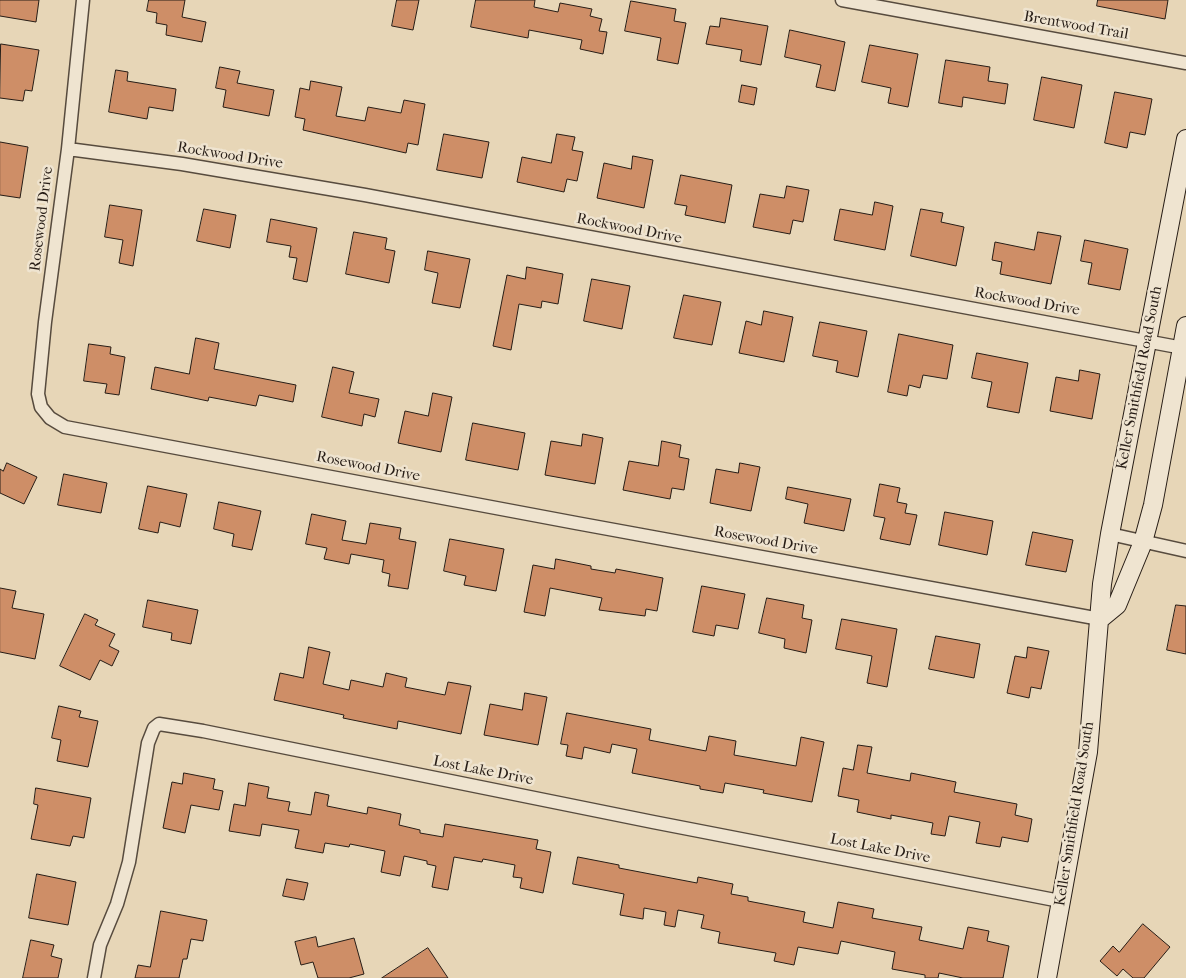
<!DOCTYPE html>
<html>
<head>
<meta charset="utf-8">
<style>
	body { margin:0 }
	canvas { display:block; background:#e7d6b7 }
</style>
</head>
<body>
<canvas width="1186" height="978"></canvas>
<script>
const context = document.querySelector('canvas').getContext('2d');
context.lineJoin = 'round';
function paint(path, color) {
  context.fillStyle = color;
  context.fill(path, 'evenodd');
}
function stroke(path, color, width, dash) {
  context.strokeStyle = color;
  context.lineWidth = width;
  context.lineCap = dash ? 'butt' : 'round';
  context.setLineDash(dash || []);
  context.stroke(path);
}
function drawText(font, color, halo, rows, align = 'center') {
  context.font = font + ' "IM FELL French Canon",serif';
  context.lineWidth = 5;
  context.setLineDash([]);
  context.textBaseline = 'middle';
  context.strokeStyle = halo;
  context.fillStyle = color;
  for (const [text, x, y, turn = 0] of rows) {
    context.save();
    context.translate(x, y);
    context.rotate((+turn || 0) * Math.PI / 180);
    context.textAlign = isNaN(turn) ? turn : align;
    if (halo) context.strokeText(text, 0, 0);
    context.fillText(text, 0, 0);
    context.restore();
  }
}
const building = new Path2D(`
	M0 0H39L36 22 0 16Z
	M149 0H185L182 17 206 22 202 42 166 35 167 25 156 23 157 13 147 11Z
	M397 0H419L413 30 392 26Z
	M476 0H535L534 7 558 12 560 3 592 9 590 16 602 19 599 31 607 32 603 54 580 49 582 40 529 30 528 38 471 27Z
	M1098 0H1168L1165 19 1097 6Z
	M631 1 676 9 674 21 686 23 678 64 657 60 661 38 625 31Z
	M721 18 768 26 761 65 740 61 742 50 706 44 710 26 719 27Z
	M790 30 845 42 835 91 816 87 821 65 785 57Z
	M1 44 39 50 32 91 25 90 23 101 0 98Z
	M870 45 918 54 908 107 888 103 891 88 862 82Z
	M946 60 990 67 988 81 1008 84 1005 104 963 97 962 107 939 103Z
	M220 67 240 71 237 83 274 90 269 116 223 107 226 90 216 88Z
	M116 70 128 72 127 81 176 89 173 111 149 107 147 119 109 112Z
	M1042 77 1082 85 1074 128 1034 120Z
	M311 81 342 87 336 116 365 121 368 107 401 113 404 100 425 104 418 145 408 143 406 153 303 130 305 119 295 117 300 88 309 90Z
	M742 85 757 88 754 105 739 102Z
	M1115 92 1152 99 1145 135 1130 132 1127 148 1105 143Z
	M444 134 489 142 482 178 437 170Z
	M557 134 575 137 572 150 583 152 577 181 567 179 564 192 517 182 522 157 551 163Z
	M0 142 28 147 20 198 0 195Z
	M633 156 653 160 644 208 597 198 604 163 631 169Z
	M681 175 732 185 725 223 685 215 687 206 675 204Z
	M787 186 809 190 803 222 793 220 790 234 753 227 760 194 784 198Z
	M875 202 893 206 885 250 834 240 840 209 872 215Z
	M110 205 142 210 133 266 119 263 123 240 105 237Z
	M204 209 236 215 230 248 197 241Z
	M921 209 943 213 941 222 964 227 956 266 911 256Z
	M271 219 317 228 307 282 293 279 297 258 289 257 291 246 267 242Z
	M354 232 387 238 385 249 395 251 389 283 346 274Z
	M1038 232 1061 236 1051 284 1000 274 1002 262 992 260 995 242 1034 250Z
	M1085 240 1128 249 1120 290 1088 284 1092 263 1081 261Z
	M428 251 470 259 460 308 432 303 438 273 425 270Z
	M527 267 563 274 558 304 542 301 541 308 519 304 511 350 493 346 507 275 525 279Z
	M592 279 630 286 622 329 584 321Z
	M684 295 721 302 712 345 674 338Z
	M764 311 793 317 784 362 739 353 746 321 761 325Z
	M820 322 867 331 858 377 836 372 838 361 813 356Z
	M899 334 953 345 947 379 923 375 920 388 909 385 907 396 888 392Z
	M196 338 219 343 214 369 296 385 293 402 259 395 256 406 209 397 208 401 151 389 155 367 189 374Z
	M89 344 111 347 110 354 125 357 119 395 105 393 107 384 84 381Z
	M977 353 1028 363 1019 413 987 407 992 382 972 378Z
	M333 367 354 372 349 393 379 399 375 417 364 414 362 426 322 417Z
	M1080 370 1100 374 1092 419 1050 411 1056 377 1078 381Z
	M433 393 452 397 441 452 398 443 405 411 428 416Z
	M473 423 525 433 518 470 466 460Z
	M583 434 603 438 595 484 545 475 551 441 581 446Z
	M662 441 681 445 679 457 689 459 684 490 672 488 670 499 623 490 629 461 658 466Z
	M7 463 37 477 24 504 0 493V469L3 471Z
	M740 463 760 467 751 511 710 503 716 469 738 473Z
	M64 474 107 483 101 513 58 505Z
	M880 484 900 488 897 502 907 504 905 513 917 515 910 545 880 539 885 518 874 516Z
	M148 486 187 494 180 527 160 522 158 533 139 529Z
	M788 487 851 499 844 531 804 523 808 504 786 499Z
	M219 502 261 511 252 550 232 546 234 534 214 529Z
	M945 512 993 521 987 555 939 545Z
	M312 514 346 521 342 540 366 544 370 523 401 528 399 539 416 542 408 589 388 586 390 574 382 572 384 560 351 554 349 564 324 559 327 548 306 544Z
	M1033 532 1073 540 1066 572 1026 565Z
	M450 539 504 549 496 591 464 585 466 576 444 571Z
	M556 559 591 566V569L615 573 616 569 663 578 657 611 646 609 645 616 599 610 602 598 550 588 545 616 524 612 533 565 554 569Z
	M702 586 745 594 738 629 716 625 714 636 693 632Z
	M0 588 16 591 12 608 44 614 35 659 0 652Z
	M767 598 804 605 802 618 812 620 806 653 784 648 785 639 759 633Z
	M148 600 198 610 191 644 171 640 172 633 143 627Z
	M1176 605 1186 606V654L1167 650Z
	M85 614 98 620 95 625 115 634 109 646 119 651 112 666 100 660 90 680 60 666Z
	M842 619 897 629 887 687 867 683 872 656 836 649Z
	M936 636 980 644 974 678 929 669Z
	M309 647 330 652 323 684 349 690 351 680 383 687 386 673 407 678 405 687 445 695 448 682 471 686 461 734 398 721 397 729 343 718 344 715 274 700 280 673 303 678Z
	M1028 647 1049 651 1041 689 1031 687 1029 698 1007 693 1015 656 1026 658Z
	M525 693 547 697 538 745 484 735 490 704 522 710Z
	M59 706 81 711 79 717 98 721 88 767 57 761 61 740 52 738Z
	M567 713 651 729 649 740 706 751 709 736 736 741 734 755 796 766 801 737 824 742 812 802 763 793 764 790 725 783 723 793 700 789V786L632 773 637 749 612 744 610 753 584 747 582 759 566 756 568 745 561 744Z
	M858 745 872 747 867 773 910 781 911 773 956 782 954 792 1017 804 1015 815 1032 819 1028 842 1002 837 1000 847 976 843 980 822 949 816 945 836 931 834 933 823 891 815V819L857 812 859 800 838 796 843 768 853 770Z
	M184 773 215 779 213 789 223 791 219 810 191 805 185 833 163 828 172 782 182 784Z
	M249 783 269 787 267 798 290 802 288 811 311 815 315 792 329 795 327 806 367 814 368 807 401 814 399 825 420 830V833L443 837 445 824 538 840 536 849 551 852 543 893 520 888 522 878 513 877 515 865 483 859 482 862 454 857 448 890 432 887 436 866 427 864V861L404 856 400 876 381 872 385 851 350 844 349 847 325 843 323 853 295 848 299 830 262 824 260 836 229 831 234 804 245 806Z
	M36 788 91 798 84 838 73 836 70 846 31 839 38 805 34 804Z
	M578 857 619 865V868L697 883 698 877 733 884 731 894 748 897V901L805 912 803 922 833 928 838 902 874 909 872 918 922 927 919 940 963 949 968 927 989 931 987 941 1009 946 1003 978H963L939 973 938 978H925V975L892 969 895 952 841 941 838 954 798 947 794 965 774 961 776 953 718 943 720 932 701 928 704 915 678 910 675 927 664 925 666 912 644 908 643 919 620 915 624 894 573 884Z
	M37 874 76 882 68 925 29 918Z
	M287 879 308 883 304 900 283 896Z
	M161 911 207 920 203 941 191 939 187 959H183L179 978H135L138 965 150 967Z
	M1143 924 1170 947 1144 978H1133L1123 969 1117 976 1100 961 1113 946 1119 952Z
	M316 937 318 947 354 938 364 974 349 978H318L313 962 301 965 295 942Z
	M31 940 54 945 51 956 62 959 58 978H23Z
	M428 948 448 978H382Z`);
const minor = new Path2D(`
	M83 0 68 149 45 322 38 394 41 407 50 418 65 427 576 523 1100 619
	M842 0 1186 63
	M68 149 182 164 365 195 1183 348
	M1110 534 1186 551
	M94 978 100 945 117 904 129 862 148 743 154 728 159 724 203 731 653 822 1060 901`);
const secondary = new Path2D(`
	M1100 619 1117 605 1143 542 1153 505 1186 326
	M1047 978 1088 752 1102 584 1110 534 1186 139`);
const streetNames = [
	["Brentwood Trail",1076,26,10],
	["Rockwood Drive",230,156,9],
	["Rosewood Drive",42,219,-83],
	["Rockwood Drive",629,229,11],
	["Rockwood Drive",1027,302,10],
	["Keller Smithfield Road South",1140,378,-79],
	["Rosewood Drive",368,467,11],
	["Rosewood Drive",766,541,10],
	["Lost Lake Drive",483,771,11],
	["Keller Smithfield Road South",1075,814,-81],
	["Lost Lake Drive",880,849,11]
];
paint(building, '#ce8e67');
stroke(building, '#271d16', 1);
stroke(minor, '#574b3e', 15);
stroke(secondary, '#271d16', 20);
stroke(minor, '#efe4d0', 12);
stroke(secondary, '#efe4d0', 18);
drawText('15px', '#271d16', '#efe4d0', streetNames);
</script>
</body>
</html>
